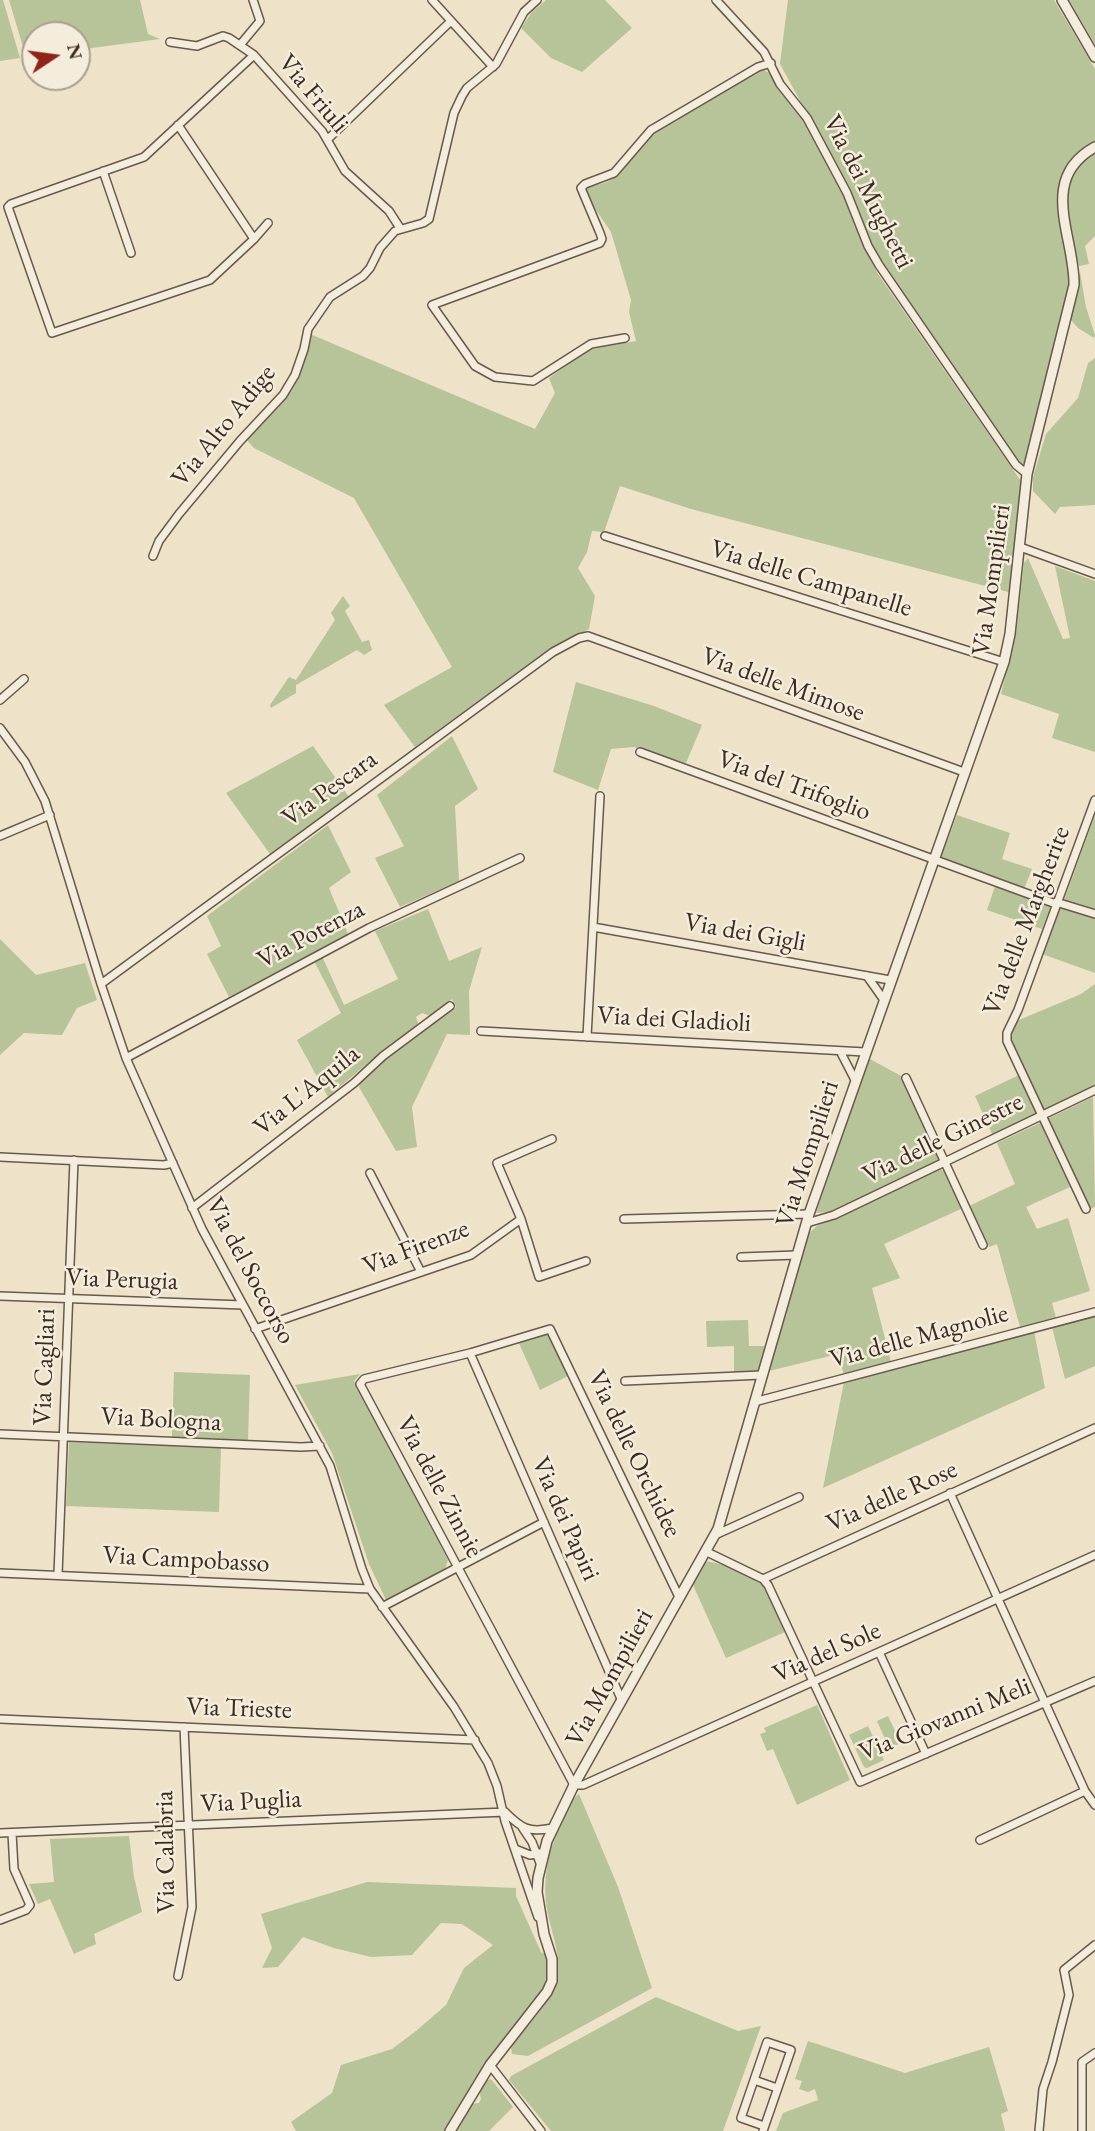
<!DOCTYPE html>
<html>
<head>
<meta charset="utf-8">
<style>
	body { margin:0 }
	#map { position:relative; width:1095px; height:2131px; overflow:hidden; background:#eee2c9; font-family:"EB Garamond",serif }
	canvas { display:block }
	.north { position:absolute; left:21px; top:21px; width:70px; height:70px; box-sizing:border-box; background:#f4ecdc; border:2px solid #aa9f91; border-radius:50%; rotate:77deg; font-size:19px; font-weight:700; line-height:28px; text-align:center; color:#3c2b21 }
	.north::after { content:''; display:block; margin:auto; width:24px; height:32px; background:#8f2418; clip-path:polygon(50% 0,100% 100%,50% 72%,0 100%) }
</style>
</head>
<body>
<div id="map">
<canvas width="1095" height="2131"></canvas>
<div class="north">N</div>
</div>
<script>
const context = document.querySelector('canvas').getContext('2d');
context.lineJoin = 'round';
function paint(path, color) {
  context.fillStyle = color;
  context.fill(path, 'evenodd');
}
function stroke(path, color, width, dash) {
  context.strokeStyle = color;
  context.lineWidth = width;
  context.lineCap = dash ? 'butt' : 'round';
  context.setLineDash(dash || []);
  context.stroke(path);
}
function drawText(font, color, halo, rows, align = 'center') {
  context.font = font + ' "EB Garamond",serif';
  context.lineWidth = 5;
  context.setLineDash([]);
  context.textBaseline = 'middle';
  context.strokeStyle = halo;
  context.fillStyle = color;
  for (const [text, x, y, turn = 0] of rows) {
    context.save();
    context.translate(x, y);
    context.rotate((+turn || 0) * Math.PI / 180);
    context.textAlign = isNaN(turn) ? turn : align;
    if (halo) context.strokeText(text, 0, 0);
    context.fillText(text, 0, 0);
    context.restore();
  }
}
const green = new Path2D(`
	M0 0H3L20 58 0 61Z
	M9 0H140L148 34 160 39 77 50V35H35V56L26 57Z
	M546 0H605L632 28 582 72 551 58 521 28 532 12Z
	M788 0H1054L1095 69V144L1076 155 1063 173 1060 183 1058 204 1070 258 1069 289 1023 466 1018 463 881 262 870 241 845 183 780 64Z
	M1069 0H1095V44Z
	M764 70 772 75 779 90 803 119 848 201 864 246 878 274 1023 484 1012 593 691 509 620 486 604 532 592 531 587 552 578 568 595 596 589 629 546 651 415 747 384 705 452 667 354 498 254 448 245 438 292 390 307 352 310 334 535 429 555 393 549 378 587 350 636 341 629 312 631 300 611 232 587 197 586 191 588 187C595 185 603 184 609 181 630 168 642 140 664 126L757 71Z
	M1095 151V236L1085 246 1089 264 1079 266C1073 239 1056 189 1078 165 1082 160 1090 155 1095 151Z
	M1080 272 1086 307 1095 335 1094 338 1078 328 1071 320Z
	M1095 358V505L1060 507 1055 514 1033 491V477L1046 434 1078 398 1088 363Z
	M1028 558 1063 639 1070 638 1055 566 1095 581V752L1052 738 1059 714 1001 694 1016 634 1024 563Z
	M343 596 350 606 345 611 362 642 369 640 372 650 364 655 357 650 296 685V693L271 708 270 705 289 677 296 680 335 620 331 613Z
	M576 682 654 706 702 725 686 763 634 747 611 749 598 790 553 772Z
	M452 736 478 789 455 806 459 881 400 907 375 858 404 846 377 795Z
	M313 746 349 797 270 854 226 793Z
	M957 815 1010 833 1002 859 1032 869 1024 889 941 857Z
	M1095 815V910L1064 900Z
	M328 825 351 872 329 888 348 934 229 997 207 954 221 946 207 916Z
	M995 886 1051 906 1042 929 987 910Z
	M1059 905 1095 917V973L1042 954Z
	M428 909 449 961 482 947 469 991 470 1035 447 1034 412 1107 417 1147 396 1151 359 1087C366 1066 435 1023 456 1007L452 999 430 1016 422 1013 416 1017 419 1026 370 1061 328 1097 297 1040 341 1013 314 961 322 956 344 1005 398 979 375 931Z
	M0 939 36 975 85 963 97 1000 77 1008 62 1035 24 1033 0 1055Z
	M1095 984V1087L1043 1111 1010 1039 1011 1029 1019 1020 1081 994Z
	M868 1058 903 1077 940 1161 830 1212 816 1213Z
	M1019 1075 1037 1115 993 1136 975 1096Z
	M1093 1097 1095 1207 1090 1209 1047 1119Z
	M1040 1123 1070 1187 1026 1207 1037 1229 1068 1218 1090 1291 1052 1303 1056 1318 1020 1327 997 1244 989 1247 969 1206 1015 1184 997 1143Z
	M939 1169 946 1172 963 1208 884 1244 900 1278 872 1288 891 1362 844 1375 838 1354 769 1371 809 1233 817 1226Z
	M1095 1316V1366L1065 1379 1052 1327Z
	M748 1320 749 1346H766L760 1372 734 1373V1346L707 1347 706 1321Z
	M1034 1331 1045 1388 823 1488 844 1382Z
	M545 1333 548 1335 568 1376 540 1390 518 1341Z
	M174 1372 250 1375 248 1440 172 1437Z
	M360 1374 354 1381 448 1560 445 1569 386 1600 369 1564 332 1453 295 1385Z
	M69 1442 221 1448 219 1512 66 1506Z
	M705 1561C728 1565 750 1571 766 1589L785 1632 726 1658 693 1585Z
	M817 1705 850 1780 797 1805 773 1749 767 1751 760 1734 766 1732 764 1728Z
	M888 1716 901 1743 889 1748 877 1721Z
	M868 1726 884 1760 867 1768 864 1767 849 1735Z
	M579 1794 618 1887 652 1988 528 2056 512 2054 511 2047C526 2026 553 2002 557 1976 561 1957 553 1937 549 1919 541 1886 547 1855 560 1825 564 1815 570 1799 579 1794Z
	M129 1836 134 1877 142 1912 94 1934 96 1944 74 1954 50 1899 38 1904 29 1884 54 1882 50 1839Z
	M367 1882 516 1888V1896L541 1952 545 1954 548 1973 543 1989 504 2041 444 2131H296L291 2122 332 2093 341 2065 392 2049 416 2031 446 2005 464 1968 493 1945 462 1924 441 1923 412 1955 371 1957 334 1948 303 1937 278 1967 262 1968 272 1948 261 1914Z
	M656 1997 738 2031 761 2026 723 2131H551L509 2080 511 2076Z
	M808 2041 905 2073 989 2047 1008 2111 1001 2114 1005 2131H776L783 2113 818 2100 815 2089 808 2092 799 2089 802 2081 795 2079Z
	M491 2079 513 2107 489 2131H455L470 2104 479 2103 481 2099 479 2090 485 2081Z`);
const minor = new Path2D(`
	M432 0 493 67
	M716 0 764 52 780 84 807 118 847 193 868 246 879 265 1016 465 1027 474
	M170 42 197 46 223 36 229 38 254 55 322 131 345 171 389 211 400 228
	M240 45 260 21 253 0
	M254 55 144 157 11 204 8 207 52 333 210 280 254 239 268 223
	M178 125 254 239
	M328 139 451 21
	M103 171 131 253
	M625 338 591 344 533 381 495 377 475 366 432 305 600 243 602 239 600 233 581 188 585 184 614 173 651 130 758 67 771 63
	M605 536 1004 662
	M1020 547 1095 574
	M153 556 159 541 179 514 240 441 283 395 295 375 304 349 308 329 330 297 363 276 370 268 380 248 395 231 423 223 429 219 454 113 462 96 467 88 496 64 524 12 537 0
	M0 700 24 679
	M0 728 25 762 45 801 101 984 126 1058 202 1229 330 1466 362 1569 370 1589 454 1707 488 1763 497 1786 505 1821 538 1917
	M640 752 1056 904
	M0 836 50 815
	M1056 902 1095 914
	M593 927 890 980
	M867 976 884 1000
	M101 984 553 652 579 638 588 636 964 772
	M481 1031 865 1052
	M587 1037 600 796
	M840 1051 855 1080
	M126 1058 369 928 520 858
	M906 1078 983 1245
	M0 1157 164 1165 173 1163
	M370 1173 421 1272
	M192 1208 354 1083 383 1056 450 1006
	M1086 1209 1007 1041V1033L1018 1010 1095 800
	M521 1219 497 1163 552 1139
	M624 1219 809 1214
	M807 1223 834 1215 1095 1090
	M741 1257 797 1255
	M0 1296 243 1305
	M255 1329 471 1255 521 1219 539 1277 586 1261
	M470 1353 622 1701
	M625 1381 762 1375
	M754 1402 1095 1312
	M0 1434 301 1447 320 1446
	M950 1493 1085 1791 1095 1805
	M715 1535 799 1497
	M707 1552 763 1579 1095 1428
	M0 1573 370 1589
	M58 1575 74 1160
	M763 1579 768 1585 860 1782 1095 1681
	M679 1597 550 1329 470 1353 364 1379 360 1384 574 1785H583L1095 1555
	M382 1607 544 1522
	M879 1652 926 1754
	M0 1719 475 1740
	M505 1812C522 1829 529 1833 553 1828
	M522 1827 532 1842 540 1863
	M0 1833 505 1812
	M980 1840 1085 1791
	M515 1849 530 1855 541 1853
	M0 1920 26 1910 30 1905 14 1869 12 1833
	M178 1976 192 1907 184 1727
	M490 2065 541 2131
	M754 2080 777 2088
	M763 2131 791 2050 767 2042 741 2118 764 2126
	M1039 2131 1043 2089 1052 2062 1069 1995 1064 1970 1095 1945
	M1082 2131V2062L1095 2053`);
const tertiary = new Path2D(`
	M1062 0 1095 57
	M450 2131 490 2065 547 1992 552 1981V1959L544 1934 537 1892 538 1878 547 1841 574 1785 718 1529 809 1214 1004 662 1010 634 1027 474 1074 285C1075 237 1037 179 1095 147`);
const streetNames = [
	["Via Friuli",313,94,50],
	["Via dei Mughetti",868,192,63],
	["Via Alto Adige",224,426,-51],
	["Via delle Campanelle",811,579,17],
	["Via Mompilieri",992,580,-82],
	["Via delle Mimose",783,685,20],
	["Via del Trifoglio",794,786,20],
	["Via Pescara",330,789,-36],
	["Via delle Margherite",1027,921,-69],
	["Via dei Gigli",745,933,10],
	["Via Potenza",311,935,-28],
	["Via dei Gladioli",674,1020,3],
	["Via L'Aquila",307,1091,-39],
	["Via delle Ginestre",943,1139,-26],
	["Via Mompilieri",808,1154,-72],
	["Via Firenze",416,1248,-21],
	["Via del Soccorso",250,1271,62],
	["Via Perugia",122,1280,2],
	["Via delle Magnolie",919,1337,-15],
	["Via Cagliari",45,1367,-88],
	["Via Bologna",161,1420,3],
	["Via delle Orchidee",634,1454,64],
	["Via delle Zinnie",439,1487,62],
	["Via delle Rose",892,1497,-24],
	["Via dei Papiri",565,1519,66],
	["Via Campobasso",186,1560,3],
	["Via del Sole",827,1653,-24],
	["Via Mompilieri",610,1678,-61],
	["Via Trieste",239,1709,2],
	["Via Giovanni Meli",945,1720,-22],
	["Via Puglia",251,1802,-3],
	["Via Calabria",166,1852,-91]
];
paint(green, '#b7c398');
stroke(minor, '#68594b', 10);
stroke(tertiary, '#68594b', 12);
stroke(minor, '#f4ecdc', 7);
stroke(tertiary, '#f4ecdc', 9);
drawText('26px', '#3c2b21', '#f4ecdc', streetNames);
</script>
</body>
</html>
